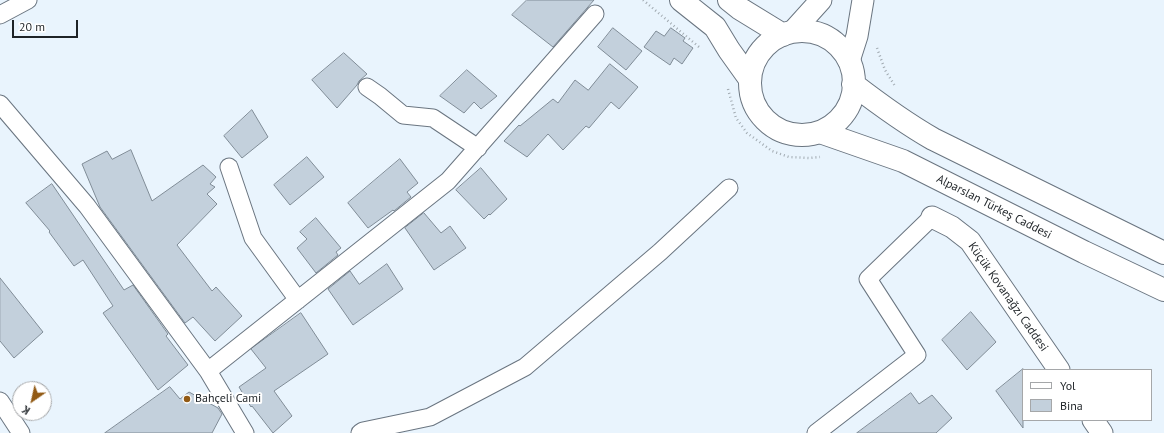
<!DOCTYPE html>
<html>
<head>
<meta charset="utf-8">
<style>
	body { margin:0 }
	#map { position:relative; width:1164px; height:433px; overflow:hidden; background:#e9f4fd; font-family:"PT Sans",sans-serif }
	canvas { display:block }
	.legend { position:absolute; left:1022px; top:369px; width:130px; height:52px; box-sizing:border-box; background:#fff; border:1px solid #a5a7a9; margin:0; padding:5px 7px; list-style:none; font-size:12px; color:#1e2327 }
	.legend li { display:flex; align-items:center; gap:8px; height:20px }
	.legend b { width:20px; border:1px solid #a5a7a9 }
	.north { position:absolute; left:12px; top:381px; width:40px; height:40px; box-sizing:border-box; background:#fff; border:1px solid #a5a7a9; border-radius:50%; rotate:214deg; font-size:11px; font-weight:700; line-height:16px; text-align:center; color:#1e2327 }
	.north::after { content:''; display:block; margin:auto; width:14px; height:18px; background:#925a14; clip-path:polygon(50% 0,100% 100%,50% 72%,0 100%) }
	.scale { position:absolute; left:12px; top:20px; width:66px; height:18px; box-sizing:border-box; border:2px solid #1e2327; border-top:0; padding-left:5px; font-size:12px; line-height:14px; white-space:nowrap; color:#1e2327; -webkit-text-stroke:3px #fff; paint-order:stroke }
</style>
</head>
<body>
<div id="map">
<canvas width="1164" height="433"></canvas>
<ul class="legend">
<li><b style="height:5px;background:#fff"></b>Yol</li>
<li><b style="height:11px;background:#c3d0dc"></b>Bina</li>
</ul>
<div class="north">K</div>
<div class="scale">20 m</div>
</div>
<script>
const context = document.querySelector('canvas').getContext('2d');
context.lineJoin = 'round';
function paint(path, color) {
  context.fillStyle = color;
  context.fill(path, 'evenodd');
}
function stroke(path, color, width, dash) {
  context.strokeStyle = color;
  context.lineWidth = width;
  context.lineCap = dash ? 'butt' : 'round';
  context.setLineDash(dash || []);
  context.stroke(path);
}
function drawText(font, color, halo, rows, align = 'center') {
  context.font = font + ' "PT Sans",sans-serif';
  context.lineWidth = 4;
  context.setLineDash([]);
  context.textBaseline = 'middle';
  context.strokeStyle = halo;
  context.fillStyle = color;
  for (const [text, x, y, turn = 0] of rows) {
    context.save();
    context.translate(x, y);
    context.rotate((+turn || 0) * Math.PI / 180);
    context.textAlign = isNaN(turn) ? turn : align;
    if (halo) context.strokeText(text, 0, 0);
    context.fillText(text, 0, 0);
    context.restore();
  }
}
const building = new Path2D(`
	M527 0H594L553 47 512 15Z
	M613 28 642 51 626 70 598 47Z
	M671 28 685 38 683 41 693 48 682 64 674 58 670 65 644 47 656 31 664 36Z
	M344 53 367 74 359 81 357 85 337 108 312 80Z
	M610 64 638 87 619 109 611 102 589 128 586 126 563 150 548 134 527 157 504 141 519 125 520 126 553 99 558 103 575 80 588 90Z
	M467 70 497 96 481 109 474 102 464 113 440 96Z
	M252 110 268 137 242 158 224 136Z
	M131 150 152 201 203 165 216 177 210 184 215 187 207 194 217 204 177 245 212 291 216 287 242 316 215 341 193 317 185 323 100 207 82 164 107 151 112 159Z
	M307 157 324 177 290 205 274 185Z
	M400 159 418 183 407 192 411 197 394 211 393 210 368 228 348 203Z
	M481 168 507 199 490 215 489 214 484 219 456 190Z
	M52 184 124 290 133 285 168 334 166 336 188 365 158 390 103 313 113 306 83 260 74 266 49 232 50 231 26 203Z
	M424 213 441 233 450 226 466 248 434 270 405 228Z
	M316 218 341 248 336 252 338 255 316 273 297 248 307 239 300 232Z
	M387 264 403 289 353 325 328 289 350 271 359 284Z
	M0 278 43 332 14 358 0 341Z
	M971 312 996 342 967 370 942 340Z
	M301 313 328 354 274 391 292 416 273 433 252 406 251 407 239 387 266 368 251 349Z
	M1023 369V428L996 391Z
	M170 387 180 399 189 392 218 408 222 414 212 433H105Z
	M911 393 919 404 932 395 952 418 936 433H857Z`);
const path = new Path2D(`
	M643 0 699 47
	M877 48 885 70 895 86
	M728 89 736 118 747 133 772 151 789 157 809 158 820 157`);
const minor = new Path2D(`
	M0 15 28 0
	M367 87 380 96 403 115 433 118 478 148
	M0 104 87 206 208 371 245 433
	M229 167 253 238 298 300
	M208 371 448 181 595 14
	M0 401 21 433
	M360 433 363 431 430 417 525 367 660 252 729 188
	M816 433 917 355 868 279 932 217`);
const tertiary = new Path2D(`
	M793 31 821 0
	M849 61 857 36 863 0
	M932 217 952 227 970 241 1059 370
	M1093 420 1102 433`);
const secondary = new Path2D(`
	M681 0 715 27 729 50 749 78
	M729 0 739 8 783 35
	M750 83a52 52 0 1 1 104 0a52 52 0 1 1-104 0Z
	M853 84C879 104 905 123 933 139L1164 253
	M820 132 903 161 1084 252 1164 290`);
const markers = [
	[187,399,4,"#925a14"]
];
const streetNames = [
	["Alparslan Türkeş Caddesi",994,207,27],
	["Küçük Kovanağzı Caddesi",1008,297,55]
];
const poiNames = [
	["Bahçeli Cami",195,399]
];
paint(building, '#c3d0dc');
stroke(building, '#808c97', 1);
stroke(minor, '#6a7580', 19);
stroke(tertiary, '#6a7580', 23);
stroke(secondary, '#6a7580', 24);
stroke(path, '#a1aab1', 2.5, [1, 3]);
stroke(minor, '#fff', 17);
stroke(tertiary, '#fff', 21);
stroke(secondary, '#fff', 22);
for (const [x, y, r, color] of markers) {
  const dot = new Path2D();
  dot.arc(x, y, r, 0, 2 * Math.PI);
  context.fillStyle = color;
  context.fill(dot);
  stroke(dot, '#fff', 1.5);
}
drawText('12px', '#1e2327', '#fff', streetNames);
drawText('12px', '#1e2327', '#fff', poiNames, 'left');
</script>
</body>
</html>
